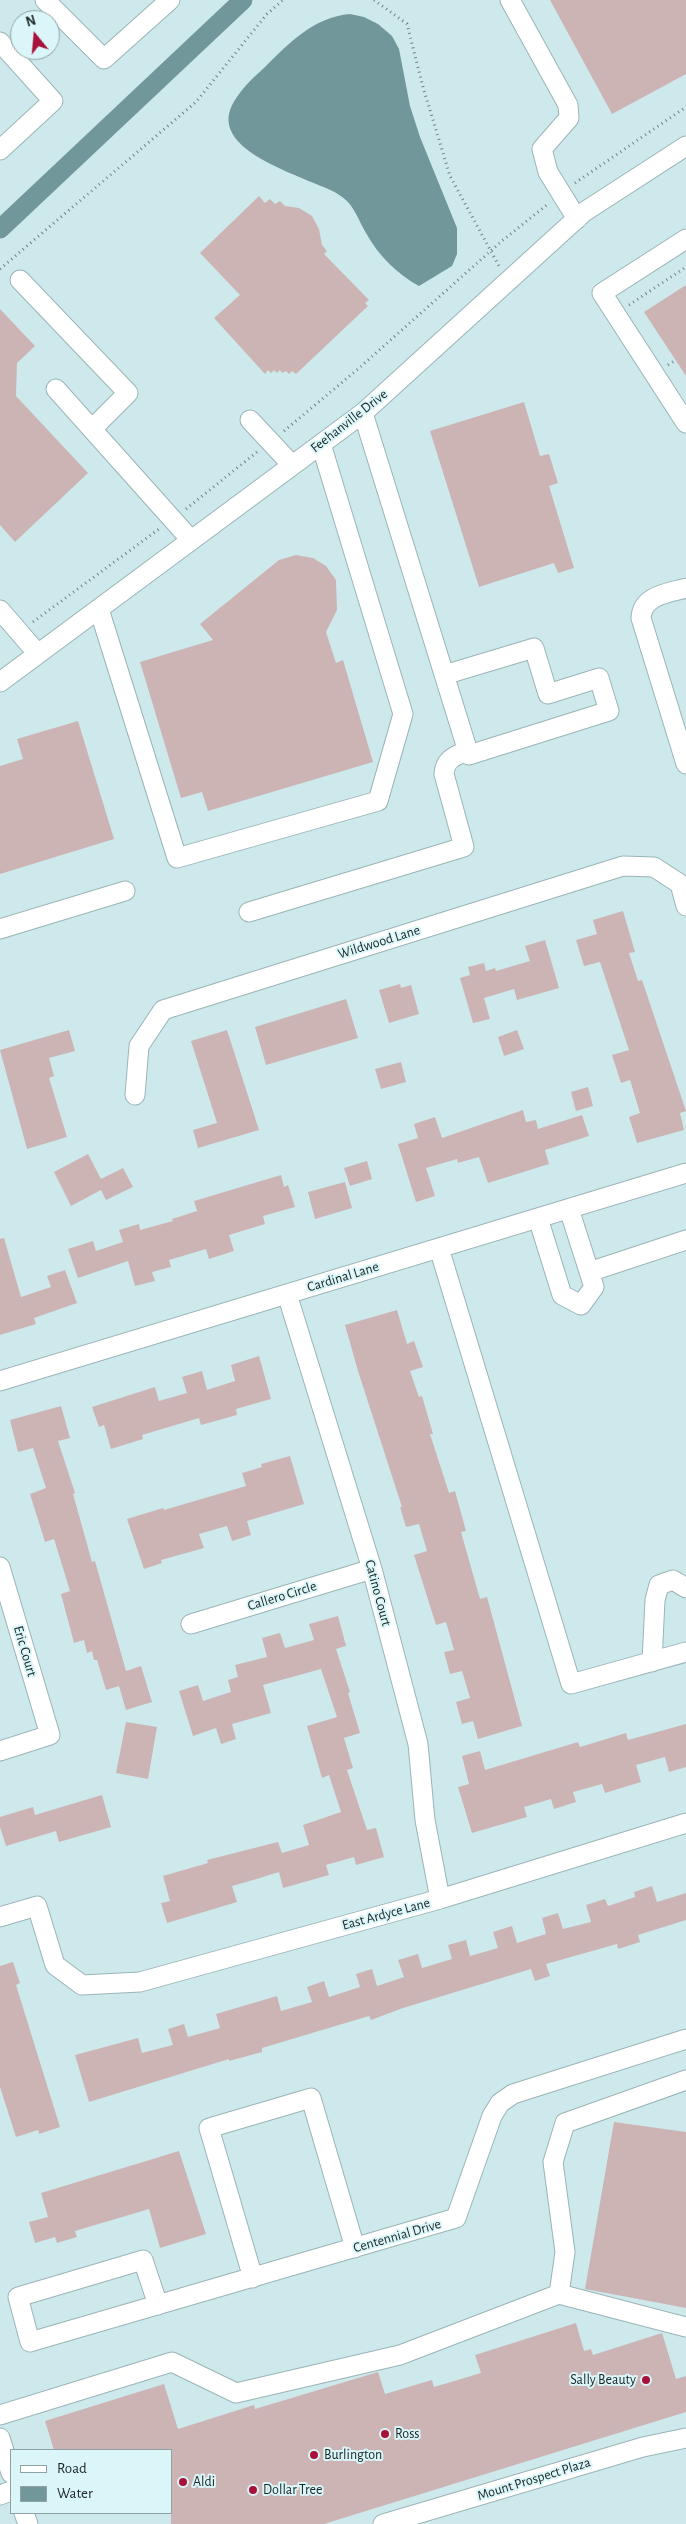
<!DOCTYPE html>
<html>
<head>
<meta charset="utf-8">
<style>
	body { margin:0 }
	#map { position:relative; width:686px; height:2524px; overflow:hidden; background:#cee9ec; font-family:"Alegreya Sans",sans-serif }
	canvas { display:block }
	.legend { position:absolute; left:10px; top:2449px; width:162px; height:65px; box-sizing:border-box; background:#dbf6f9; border:1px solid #8ea2a5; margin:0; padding:6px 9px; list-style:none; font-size:15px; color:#1b2526 }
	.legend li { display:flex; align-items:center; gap:10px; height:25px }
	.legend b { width:25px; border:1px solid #8ea2a5 }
	.north { position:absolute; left:10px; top:10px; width:50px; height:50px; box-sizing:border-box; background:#dbf6f9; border:1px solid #8ea2a5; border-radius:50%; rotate:343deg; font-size:14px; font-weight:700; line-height:20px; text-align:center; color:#1b2526 }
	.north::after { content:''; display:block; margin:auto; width:18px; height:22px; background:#a81139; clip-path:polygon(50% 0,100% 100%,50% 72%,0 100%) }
</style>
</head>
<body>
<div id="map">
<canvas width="686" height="2524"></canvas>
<ul class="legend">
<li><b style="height:6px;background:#fff"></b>Road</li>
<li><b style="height:14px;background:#71979b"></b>Water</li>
</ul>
<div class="north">N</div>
</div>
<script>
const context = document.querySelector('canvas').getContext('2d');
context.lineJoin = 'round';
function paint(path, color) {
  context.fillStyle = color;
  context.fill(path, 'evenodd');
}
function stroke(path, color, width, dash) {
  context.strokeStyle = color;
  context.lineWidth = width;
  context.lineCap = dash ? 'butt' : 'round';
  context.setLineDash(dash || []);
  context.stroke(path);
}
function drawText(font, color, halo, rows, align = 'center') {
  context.font = font + ' "Alegreya Sans",sans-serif';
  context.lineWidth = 4;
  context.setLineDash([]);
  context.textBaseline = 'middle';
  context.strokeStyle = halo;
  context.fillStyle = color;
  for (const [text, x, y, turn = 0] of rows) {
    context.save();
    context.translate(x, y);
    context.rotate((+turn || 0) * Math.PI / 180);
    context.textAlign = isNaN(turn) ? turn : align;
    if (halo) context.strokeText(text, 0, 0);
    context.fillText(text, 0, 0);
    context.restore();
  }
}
const water = new Path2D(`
	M350 14 364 17 378 24 392 36 399 49 410 106 420 137 457 228V254L452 266 419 286C397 274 378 255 366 233 360 223 355 209 347 201 335 190 325 188 311 182 280 168 203 143 237 97 244 86 255 76 265 67 289 43 314 17 350 14Z`);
const canal = new Path2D(`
	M0 229 243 0`);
const building = new Path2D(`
	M550 0H686V74L612 114Z
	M259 196 265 203 270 199 275 204 280 201 285 206 299 208 312 216 319 229 322 245 327 251 324 254 369 300 365 303 368 306 296 374 292 371 289 374 286 371 282 373 280 370 277 373 274 370 271 373 268 370 265 374 214 318 240 295 200 253Z
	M686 285V376L644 312Z
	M0 309 35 346 17 363 16 396 88 473 15 542 0 525Z
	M524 402 540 456 549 454 558 483 549 486 574 568 558 573 554 563 479 587 430 431Z
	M296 555 313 558 326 566 336 580 337 610 326 632 336 663 343 660 373 762 208 811 202 792 181 798 140 662 213 640 200 624 279 560Z
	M78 721 114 839 0 874V766L23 759 17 739Z
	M623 911 635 952 629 953 638 981 642 980 686 1111 680 1113 684 1130 637 1143 629 1117 640 1113 630 1080 621 1083 612 1055 629 1050 600 962 584 966 576 940 597 934 593 920Z
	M545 940 559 988 517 1000 514 989 484 998 490 1019 473 1023 460 978 470 975 468 967 484 963 486 971 495 968 496 971 530 961 525 946Z
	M400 984 401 988 411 985 419 1014 389 1023 379 990Z
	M346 999 358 1038 266 1065 255 1027Z
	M69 1030 75 1051 49 1058 54 1076 49 1078 67 1137 27 1149 0 1050Z
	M227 1030 259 1130 198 1148 193 1130 217 1123 191 1041Z
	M517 1030 524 1049 504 1056 498 1037Z
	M401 1062 406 1082 381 1089 375 1069Z
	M588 1087 593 1106 576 1111 571 1092Z
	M523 1110 526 1122 536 1120 538 1129 582 1115 589 1136 545 1150 549 1164 488 1183 479 1157 458 1163 457 1159 426 1168 435 1196 416 1202 398 1144 418 1138 414 1124 435 1117 442 1138Z
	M88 1154 101 1179 123 1168 133 1187 106 1200 101 1190 71 1206 54 1172Z
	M367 1161 372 1179 350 1186 344 1168Z
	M281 1175 284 1187 288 1185 295 1207 263 1216 265 1224 229 1235 234 1251 209 1259 206 1249 169 1260 171 1267 152 1272 155 1281 135 1286 128 1261 78 1278 68 1249 93 1241 96 1251 123 1242 119 1230 139 1224 140 1230 173 1221 172 1219 197 1211 194 1201Z
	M345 1182 352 1208 315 1219 308 1192Z
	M4 1238 21 1297 51 1287 47 1276 65 1270 77 1303 34 1318 36 1324 0 1335V1239Z
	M397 1310 407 1344 414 1341 423 1367 410 1371 419 1397 422 1396 433 1434H430L449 1493 455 1491 466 1531 461 1532 480 1599 487 1597 522 1726 478 1739 473 1721 462 1724 456 1702 470 1698 462 1671 450 1674 444 1652 454 1650 446 1622 436 1625 414 1555 427 1551 419 1524 406 1527 400 1507H402L358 1371 345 1325Z
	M259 1356 271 1399 236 1409 237 1415 201 1425 199 1418 142 1435 143 1439 111 1449 104 1425 99 1427 92 1407 155 1387 159 1401 187 1393 182 1377 202 1371 207 1390 235 1381 231 1365Z
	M61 1406 70 1438 58 1441 75 1493 73 1494 92 1562 95 1561 126 1671 141 1666 152 1702 126 1710 119 1686 106 1690 97 1660H94L92 1651 87 1653 84 1640 74 1643 61 1594 70 1591 54 1539 45 1542 30 1494 46 1488 33 1448 18 1452 10 1420Z
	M290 1456 304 1504 247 1521 251 1535 232 1541 227 1526 199 1534 204 1548 161 1560 162 1563 144 1569 127 1519 163 1508 164 1510 246 1486 242 1473 262 1467 261 1464Z
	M338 1616 346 1646 336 1649 350 1692 348 1693 360 1733 344 1738 353 1768 347 1770 367 1830 376 1828 384 1857 356 1865 354 1857 326 1865 329 1875 283 1888 279 1872 250 1881 232 1886 237 1902 167 1923 161 1903 170 1901 163 1876 208 1863 207 1860 278 1842 282 1853 309 1845 303 1825 341 1812 329 1775 322 1778 307 1726 337 1717 321 1669 263 1685 271 1713 232 1724 236 1739 221 1744 216 1728 193 1736 179 1691 198 1685 203 1701 231 1692 228 1680 238 1677 235 1665 267 1657 262 1638 280 1633 285 1648 314 1640 309 1624Z
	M126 1722 157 1727 148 1779 116 1773Z
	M686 1724V1767L669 1772 665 1757 636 1765 641 1782 605 1793 602 1784 573 1792 576 1802 554 1809 551 1799 524 1807 527 1817 472 1833 458 1787 469 1784 462 1756 480 1751 485 1770 578 1742 580 1747 626 1733 628 1740Z
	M102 1795 111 1827 59 1842 56 1831 6 1846 0 1827V1817L33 1807 35 1815Z
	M652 1886 657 1902 686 1893V1920L638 1935 640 1942 618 1949 617 1944 546 1964 550 1976 535 1981 531 1969 403 2008 371 2020 369 2016 262 2048V2052L229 2061V2059L89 2102 75 2055 138 2038 142 2053 173 2045 168 2029 184 2024 188 2037 220 2028 216 2014 277 1996 281 2011 312 2002 307 1987 324 1981 329 1997 360 1987 356 1974 372 1969 377 1986 404 1977 398 1960 418 1954 422 1968 452 1959 448 1945 466 1940 470 1956 498 1948 493 1932 512 1926 517 1943 546 1934 542 1918 558 1913 563 1929 591 1922 586 1905 605 1899 608 1906 635 1897 634 1892Z
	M13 1962 20 1983 16 1985 60 2127 39 2134 38 2130 16 2137 0 2087V1966Z
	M614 2122 686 2132V2308L585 2289Z
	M179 2151 206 2234 160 2248 149 2209 75 2231 77 2237 57 2243 55 2237 35 2243 29 2222 48 2217 41 2193Z
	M576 2323 584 2351 591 2349 593 2355 662 2333 676 2379 686 2376V2412L324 2524H171V2450H54L45 2421 164 2384 178 2429 254 2405 255 2409 378 2372 385 2394 432 2380 434 2387 481 2373 475 2355Z`);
const path = new Path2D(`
	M374 0 407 24 423 87 450 176 499 266
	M575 183 686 107
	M0 269 196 102 267 14 283 0
	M629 305 686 267
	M668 365 676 360
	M284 431 358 369 503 240 548 204
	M186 509 257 452
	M33 622 159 529`);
const minor = new Path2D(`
	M45 0 104 59 170 0
	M510 0 568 105 569 118 542 149 548 172 577 219
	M0 42 53 101 0 150
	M686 239 602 293 686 423
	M20 280 128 393 92 429
	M56 389 191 540
	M363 413 469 755 609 711 599 678 548 694 534 648 444 675
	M250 420 292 465
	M686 588C669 593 642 595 641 618L686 764
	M99 609 177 858 378 801 403 714 321 444
	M0 610 38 654
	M0 682 363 413 584 212 686 146
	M249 912 464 847 444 774C445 759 455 756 468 750
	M0 929 125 891
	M135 1095 139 1046 163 1010 623 866 654 867 680 884 686 906
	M538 1218 562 1295 581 1305 594 1287 569 1209
	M439 1248 571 1684 686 1652
	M589 1272 686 1240
	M287 1294 372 1569 418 1744 425 1820 440 1899
	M0 1381 686 1173
	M0 1567 50 1735 0 1751
	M191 1624 372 1569
	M652 1662 655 1600 659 1585 673 1580 686 1588
	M0 1917 37 1906 55 1965 82 1985 140 1982 440 1899 686 1823
	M253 2278 209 2128 311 2098 355 2248
	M559 2294 565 2252 553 2162 565 2123 686 2080
	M158 2305 143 2260 18 2297 30 2342 456 2218 492 2116 500 2103 513 2094 686 2039
	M0 2415 172 2362 236 2393 400 2355 559 2294 686 2327
	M0 2438 11 2473
	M0 2495 11 2491
	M24 2513 28 2524
	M383 2524 643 2447 686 2438`);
const markers = [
	[646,2380,5,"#a81139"],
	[385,2434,5,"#a81139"],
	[314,2455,5,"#a81139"],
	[183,2482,5,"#a81139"],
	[253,2490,5,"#a81139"]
];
const streetNames = [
	["Feehanville Drive",349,421,-38],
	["Wildwood Lane",379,942,-17],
	["Cardinal Lane",343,1277,-17],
	["Catino Court",378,1593,75],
	["Callero Circle",282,1596,-17],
	["Eric Court",25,1651,74],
	["East Ardyce Lane",386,1914,-15],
	["Centennial Drive",397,2236,-16],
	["Mount Prospect Plaza",534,2479,-17]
];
const poiNames = [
	["Sally Beauty",636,2380,"right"],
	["Ross",395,2434],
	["Burlington",324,2455],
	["Aldi",193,2482],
	["Dollar Tree",263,2490]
];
paint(water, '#71979b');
stroke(canal, '#71979b', 19);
paint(building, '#ccb4b5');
stroke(minor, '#9ab4b7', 21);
stroke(path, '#708284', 3, [1, 4]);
stroke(minor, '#fff', 19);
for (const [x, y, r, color] of markers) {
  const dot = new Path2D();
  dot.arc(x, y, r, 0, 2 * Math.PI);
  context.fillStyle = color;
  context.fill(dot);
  stroke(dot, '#dbf6f9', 2);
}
drawText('14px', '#1b2526', '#dbf6f9', streetNames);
drawText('14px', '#1b2526', '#dbf6f9', poiNames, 'left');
</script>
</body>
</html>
